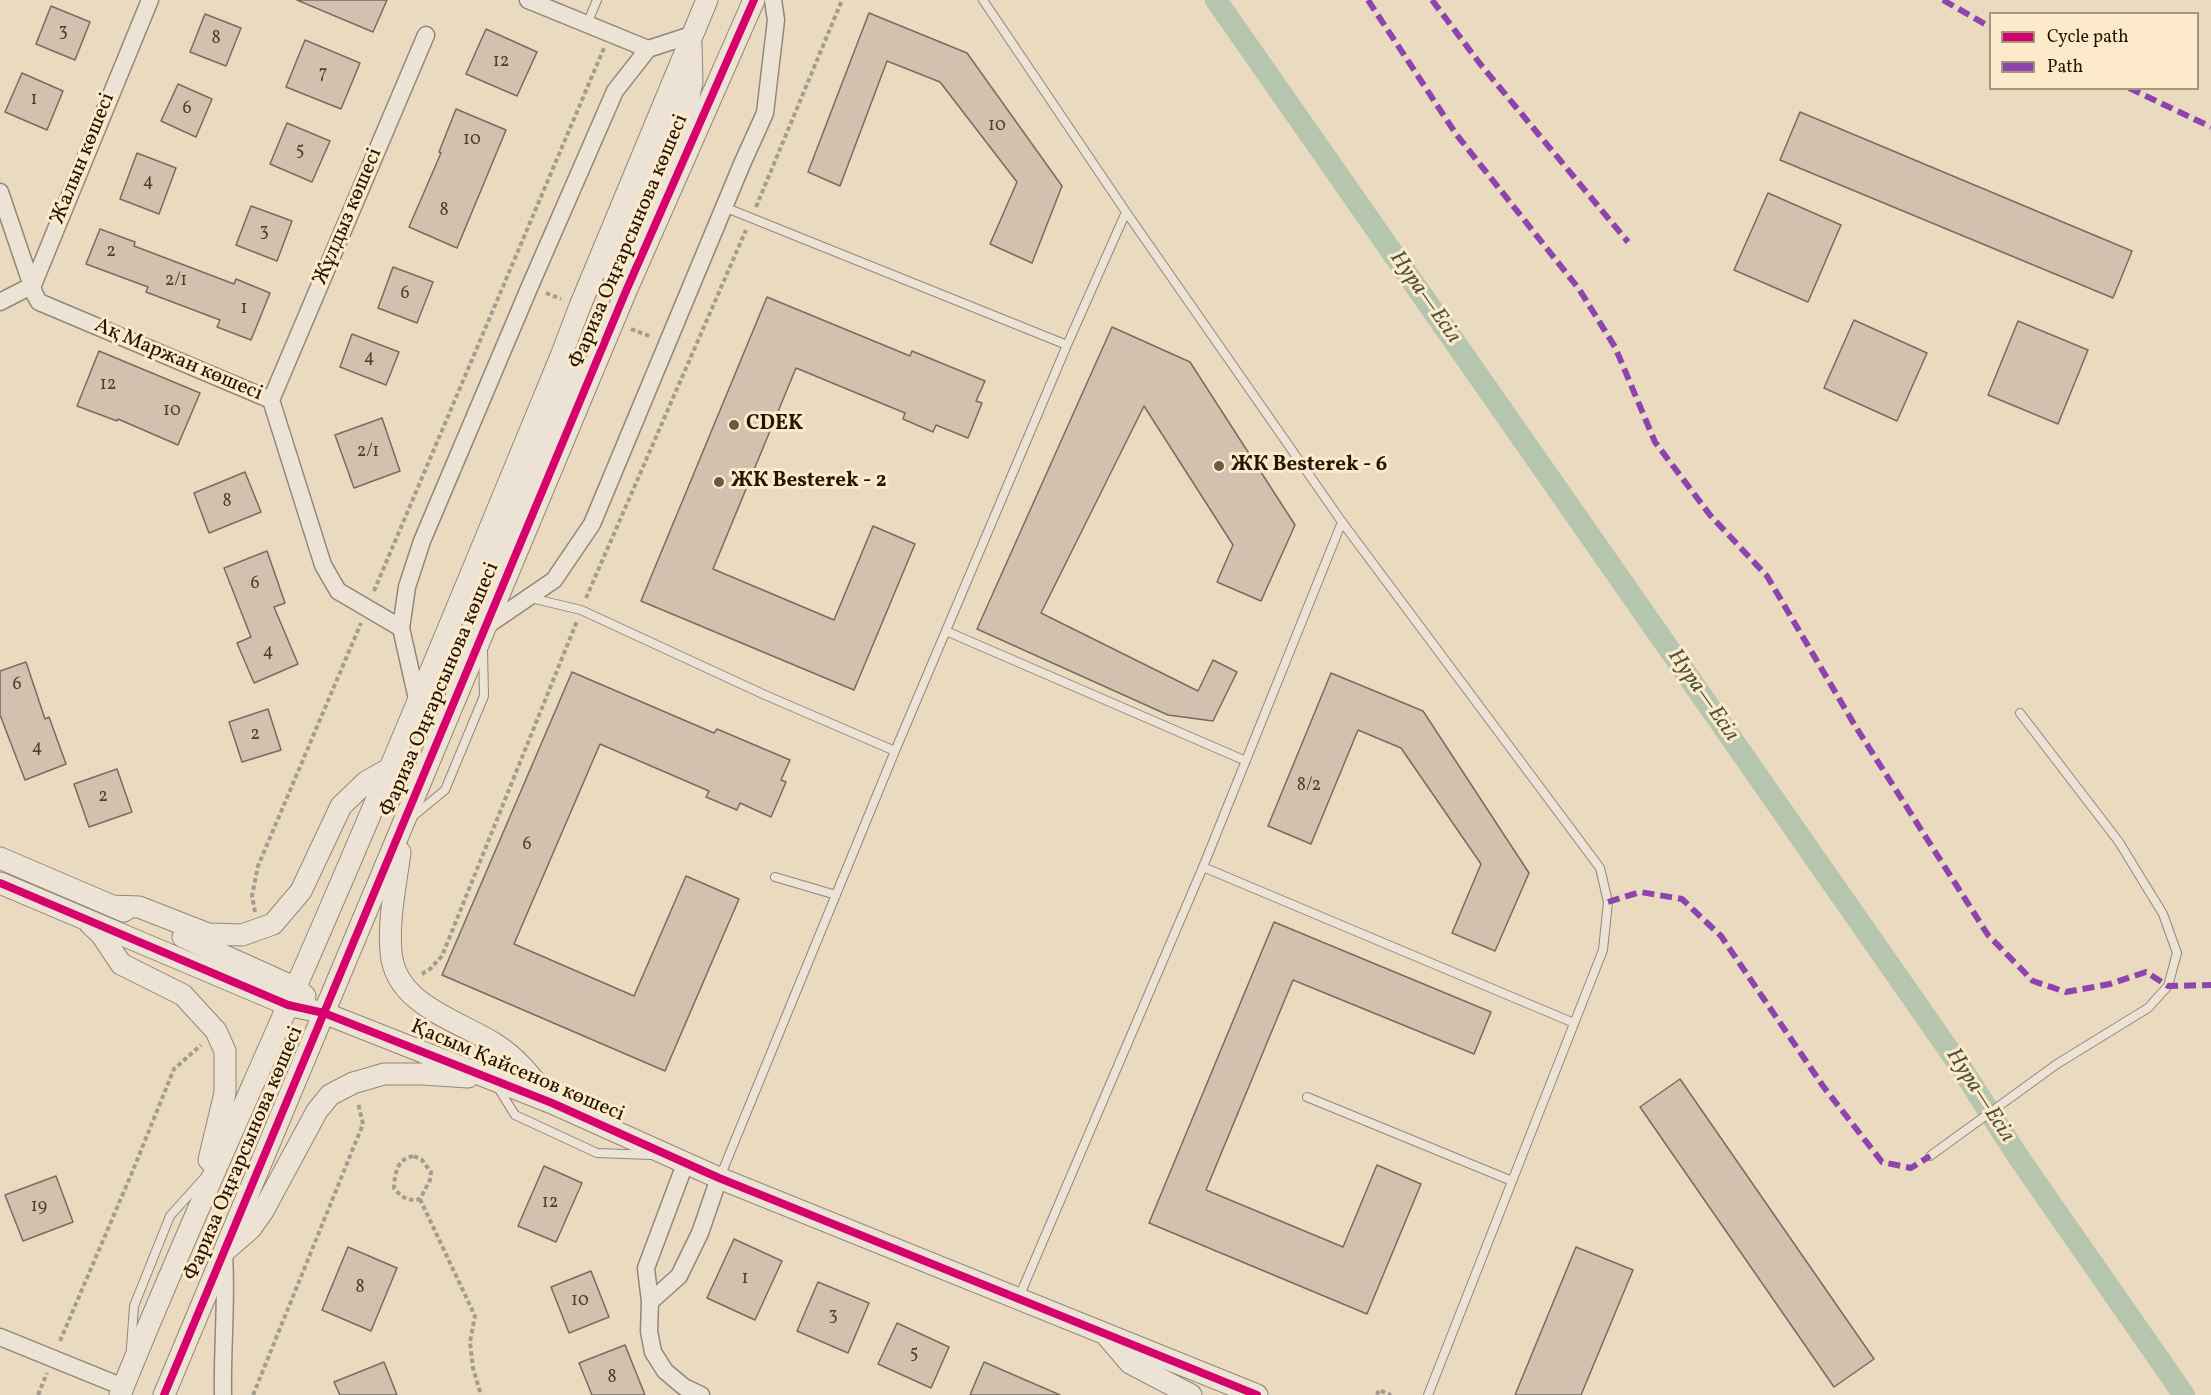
<!DOCTYPE html>
<html>
<head>
<meta charset="utf-8">
<style>
	body { margin:0 }
	#map { position:relative; width:2211px; height:1395px; overflow:hidden; background:#eadac0; font-family:Vollkorn,serif }
	canvas { display:block }
	.legend { position:absolute; left:1989px; top:12px; width:210px; height:78px; box-sizing:border-box; background:#fceaca; border:2px solid #a5957a; margin:0; padding:8px 10px; list-style:none; font-size:18px; color:#231501 }
	.legend li { display:flex; align-items:center; gap:12px; height:30px }
	.legend b { width:30px; border:2px solid #a5957a }
</style>
</head>
<body>
<div id="map">
<canvas width="2211" height="1395"></canvas>
<ul class="legend">
<li><b style="height:8px;background:#d6006c"></b>Cycle path</li>
<li><b style="height:8px;background:#8e44ad"></b>Path</li>
</ul>
</div>
<script>
const context = document.querySelector('canvas').getContext('2d');
context.lineJoin = 'round';
function stroke(path, color, width, dash) {
  context.strokeStyle = color;
  context.lineWidth = width;
  context.lineCap = dash ? 'butt' : 'round';
  context.setLineDash(dash || []);
  context.stroke(path);
}
function paint(path, color) {
  context.fillStyle = color;
  context.fill(path, 'evenodd');
}
function drawText(font, color, halo, rows, align = 'center') {
  context.font = font + ' Vollkorn,serif';
  context.lineWidth = 6;
  context.setLineDash([]);
  context.textBaseline = 'middle';
  context.strokeStyle = halo;
  context.fillStyle = color;
  for (const [text, x, y, turn = 0] of rows) {
    context.save();
    context.translate(x, y);
    context.rotate((+turn || 0) * Math.PI / 180);
    context.textAlign = isNaN(turn) ? turn : align;
    if (halo) context.strokeText(text, 0, 0);
    context.fillText(text, 0, 0);
    context.restore();
  }
}
const canal = new Path2D(`
	M1216 0 1958 1063 2017 1155 2184 1395`);
const building = new Path2D(`
	M297 0H387L373 32Z
	M51 6 90 22 75 60 36 44Z
	M869 13 967 53 1062 186 1032 263 990 244 1017 182 940 82 887 61 840 186 808 172Z
	M205 14 241 28 226 66 190 52Z
	M486 29 537 52 517 96 466 74Z
	M305 40 360 63 341 109 286 87Z
	M22 73 63 91 47 130 5 112Z
	M178 84 212 99 196 137 161 121Z
	M456 109 506 130 457 248 409 227 441 153 439 152Z
	M1800 112 2132 251 2113 298 1780 160Z
	M287 123 330 141 312 182 270 164Z
	M137 153 176 168 159 214 120 199Z
	M1768 193 1841 225 1808 302 1734 270Z
	M251 206 292 221 277 261 236 245Z
	M100 229 135 242 134 246 234 284 236 279 270 293 251 340 217 327 220 320 146 292 148 287 86 264Z
	M393 267 433 282 417 323 378 308Z
	M767 297 910 356 912 351 985 381 976 401 982 403 968 438 936 425 933 432 903 419 905 413 796 368 713 569 834 620 873 526 915 544 854 690 641 601Z
	M1854 320 1927 353 1897 421 1824 388Z
	M2018 321 2088 350 2058 424 1988 395Z
	M1112 327 1190 362 1295 525 1261 601 1217 582 1233 545 1144 406 1041 613 1198 691 1213 660 1237 672 1213 721 1168 715 977 629Z
	M352 334 399 352 386 385 340 367Z
	M99 351 200 393 178 445 118 419 117 421 77 406Z
	M382 418 400 471 354 488 335 435Z
	M245 472 261 512 209 533 194 493Z
	M267 551 285 603 274 607 298 664 254 683 237 643 251 637 224 568Z
	M26 662 45 719 49 717 66 764 25 780 0 715V671Z
	M572 672 714 733 717 729 790 760 781 780 786 782 771 817 740 803 737 810 706 797 709 791 600 744 514 944 634 996 686 876 739 899 665 1071 442 975Z
	M1331 673 1423 711 1529 873 1495 951 1452 933 1481 864 1401 748 1358 730 1311 844 1268 826Z
	M268 709 281 750 242 762 229 722Z
	M117 769 132 812 89 827 74 784Z
	M1274 922 1491 1012 1474 1054 1293 980 1206 1190 1343 1247 1377 1165 1421 1184 1367 1314 1149 1223Z
	M1680 1079 1874 1359 1834 1387 1640 1107Z
	M544 1166 582 1183 556 1242 518 1226Z
	M56 1176 73 1222 23 1241 5 1195Z
	M734 1239 782 1261 755 1320 707 1298Z
	M348 1247 397 1268 371 1331 322 1310Z
	M1576 1247 1633 1270 1581 1395H1515Z
	M591 1271 609 1317 569 1333 551 1287Z
	M818 1282 869 1303 848 1353 797 1331Z
	M897 1323 949 1347 931 1388 878 1364Z
	M625 1345 645 1395H592L579 1363Z
	M384 1362 397 1395H340L334 1382Z
	M984 1362 1060 1395H970Z`);
const path = new Path2D(`
	M756 207 842 0
	M546 293 561 299
	M631 329 652 337
	M374 591 604 48
	M586 598 746 230
	M255 912 252 896 258 866 361 623
	M422 974 430 969 442 956 577 621
	M414 1156 422 1160 431 1172 430 1180 420 1199C408 1202 401 1197 394 1188 395 1172 397 1159 414 1156Z
	M420 1199 475 1316 470 1342 473 1368 481 1395
	M60 1341 131 1175 174 1069 201 1045
	M38 1395 47 1373
	M253 1395 363 1124 358 1103
	M1377 1395 1379 1390 1391 1395`);
const service = new Path2D(`
	M983 0 1126 212 1342 522 1600 868 1608 902 1603 950 1428 1395
	M587 24 597 0
	M724 207 1067 345
	M531 598 581 610 765 695 895 751 720 1177
	M946 631 1246 761
	M895 751 1067 345 1126 212
	M411 818 445 790 484 696 483 650
	M1203 867 1574 1023
	M775 877 836 895
	M497 1086 515 1115 597 1153 652 1155
	M1307 1097 1512 1181
	M1930 1156 2057 1064 2148 1008 2168 986 2177 953 2163 914 2119 842 2020 713
	M1019 1297 1203 867 1342 522
	M131 1348 134 1306 170 1216 205 1177`);
const minor = new Path2D(`
	M528 0 648 49
	M0 192 35 295 39 302 271 400 323 565 338 591 401 628
	M0 302 33 285 150 0
	M271 400 426 35
	M488 625 554 580 592 524 742 164 765 113 776 20 773 0
	M417 699 401 628 407 587 422 541 530 286 615 91 648 49 691 35
	M685 1164 646 1268 650 1302 649 1331 653 1352 665 1371 684 1387 701 1395
	M650 1302 679 1276 700 1233 719 1178
	M0 1337 123 1387
	M223 1395C222 1348 227 1302 224 1255`);
const tertiary = new Path2D(`
	M626 291 618 284 614 277 617 264 689 96 692 82 691 45
	M493 586 500 556 573 380C574 368 570 364 561 356
	M400 852C396 884 388 919 391 952 395 1005 458 1020 495 1044 519 1059 535 1081 552 1103
	M0 858 124 911
	M0 883 288 1005 324 1013 552 1103 719 1178 1257 1395
	M112 906 139 907 208 934 242 935 273 924 301 891 341 806 366 782 389 769
	M90 924 101 934 121 964 183 995 216 1031 225 1051V1093L209 1160
	M183 937 296 988 305 996
	M227 1249 251 1228 263 1211 317 1111 330 1095 353 1083 384 1074H423L468 1077
	M1106 1335 1130 1363 1191 1395
	M120 1395C175 1258 236 1124 295 989 387 779 474 567 561 356L580 306 707 0
	M164 1395 626 291 754 0`);
const quiet = new Path2D(`
	M1368 0 1456 134 1579 289 1615 347 1655 442 1710 515 1767 576 1854 724 1988 935 2033 981 2066 992 2110 984 2146 972 2168 986 2211 985
	M1432 0 1481 65 1628 242
	M1943 0 1990 27
	M2129 88 2211 127
	M1608 902 1640 892 1682 899 1721 936 1823 1086 1882 1162 1911 1168 1930 1156`);
const cycleway = new Path2D(`
	M0 883 288 1005 324 1013 552 1103 719 1178 1257 1395
	M164 1395 626 291 754 0`);
const markers = [
	[734,425,6,"#695a44"],
	[1219,466,6,"#695a44"],
	[719,482,6,"#695a44"]
];
const numberNames = [
	["3",63,33],
	["8",216,40],
	["12",501,63],
	["7",323,75],
	["1",34,101],
	["6",187,110],
	["10",997,127],
	["10",472,141],
	["5",300,152],
	["4",148,183],
	["8",444,212],
	["3",264,233],
	["2",111,253],
	["2/1",176,282],
	["6",405,295],
	["1",244,310],
	["4",369,359],
	["12",108,386],
	["10",172,412],
	["2/1",368,453],
	["8",227,503],
	["6",255,585],
	["4",268,653],
	["6",17,686],
	["2",255,736],
	["4",37,749],
	["8/2",1309,787],
	["2",103,798],
	["6",527,846],
	["12",550,1204],
	["19",39,1208],
	["1",745,1280],
	["8",360,1289],
	["10",580,1302],
	["3",833,1317],
	["5",914,1355],
	["8",612,1379]
];
const streetNames = [
	["Жалын көшесі",84,159,-68],
	["Жұлдыз көшесі",349,217,-67],
	["Фариза Оңғарсынова көшесі",630,242,-67],
	["Ақ Маржан көшесі",178,361,23],
	["Фариза Оңғарсынова көшесі",441,690,-67],
	["Қасым Қайсенов көшесі",517,1072,23],
	["Фариза Оңғарсынова көшесі",245,1154,-67]
];
const poiNames = [
	["CDEK",746,425],
	["ЖК Besterek - 6",1231,466],
	["ЖК Besterek - 2",731,482]
];
const waterNames = [
	["Нура—Есіл",1424,298,55],
	["Нура—Есіл",1702,696,55],
	["Нура—Есіл",1979,1096,57]
];
stroke(canal, '#b6c6ae', 22);
paint(building, '#d3c1b0');
stroke(building, '#766d5d', 1.5);
stroke(service, '#928877', 10);
stroke(minor, '#928877', 19);
stroke(tertiary, '#928877', 23);
stroke(path, '#a39c90', 4, [4.5, 3]);
stroke(service, '#ece3d6', 8);
stroke(minor, '#ece3d6', 16);
stroke(tertiary, '#ece3d6', 21);
stroke(quiet, '#8e44ad', 6, [12, 6]);
stroke(cycleway, '#d6006c', 8);
for (const [x, y, r, color] of markers) {
  const dot = new Path2D();
  dot.arc(x, y, r, 0, 2 * Math.PI);
  context.fillStyle = color;
  context.fill(dot);
  stroke(dot, '#fceaca', 2);
}
drawText('18px', '#4f402d', null, numberNames);
drawText('21px', '#231501', '#fceaca', streetNames);
drawText('bold 21px', '#231501', '#fceaca', poiNames, 'left');
drawText('italic 22px', '#4e503b', '#fceaca', waterNames);
</script>
</body>
</html>
